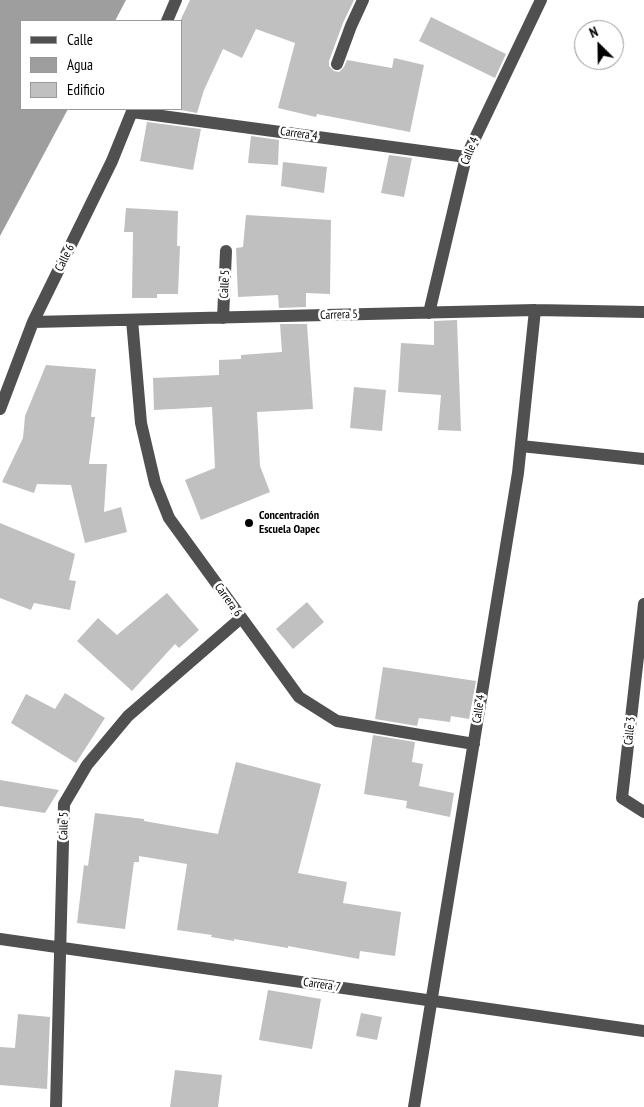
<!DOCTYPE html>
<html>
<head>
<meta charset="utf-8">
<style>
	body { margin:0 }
	#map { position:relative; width:644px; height:1107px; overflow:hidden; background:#fff; font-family:"PT Sans Narrow",sans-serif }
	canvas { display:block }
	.legend { position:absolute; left:20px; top:20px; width:162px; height:90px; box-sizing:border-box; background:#fff; border:1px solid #999; margin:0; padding:6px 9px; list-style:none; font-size:15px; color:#000 }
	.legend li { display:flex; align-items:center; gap:10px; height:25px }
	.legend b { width:25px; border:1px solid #999 }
	.north { position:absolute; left:574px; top:20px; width:50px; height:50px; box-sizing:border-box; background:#fff; border:1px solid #999; border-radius:50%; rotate:337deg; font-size:14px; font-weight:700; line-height:20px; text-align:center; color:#000 }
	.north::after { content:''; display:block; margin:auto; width:18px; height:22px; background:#000; clip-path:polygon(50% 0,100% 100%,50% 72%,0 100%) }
</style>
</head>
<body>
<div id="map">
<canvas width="644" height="1107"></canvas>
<ul class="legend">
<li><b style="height:6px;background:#505050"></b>Calle</li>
<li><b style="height:14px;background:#9e9e9e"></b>Agua</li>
<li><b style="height:14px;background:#c0c0c0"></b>Edificio</li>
</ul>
<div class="north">N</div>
</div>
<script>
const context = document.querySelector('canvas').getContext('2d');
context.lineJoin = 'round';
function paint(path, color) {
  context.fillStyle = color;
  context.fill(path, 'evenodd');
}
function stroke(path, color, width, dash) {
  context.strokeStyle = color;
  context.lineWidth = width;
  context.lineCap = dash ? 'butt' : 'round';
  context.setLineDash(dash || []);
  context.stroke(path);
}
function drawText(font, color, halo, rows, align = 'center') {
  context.font = font + ' "PT Sans Narrow",sans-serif';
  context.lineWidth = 5;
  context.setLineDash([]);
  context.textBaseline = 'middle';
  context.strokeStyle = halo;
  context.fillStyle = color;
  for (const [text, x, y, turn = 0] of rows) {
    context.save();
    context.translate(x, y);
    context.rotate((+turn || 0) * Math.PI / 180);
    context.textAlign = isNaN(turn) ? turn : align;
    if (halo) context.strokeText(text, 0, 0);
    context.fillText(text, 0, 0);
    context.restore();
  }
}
const water = new Path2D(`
	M0 0H126L115 21H21V109H68L0 236Z`);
const building = new Path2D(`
	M190 0H354L343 23 329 61V66L334 71 339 72 344 67 347 60 392 68 394 58 424 65 410 132 317 114 316 117 278 108 295 43 256 29 242 58 223 49 204 90 197 113 181 110V19Z
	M431 17 506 54 495 78 419 41Z
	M147 122 201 129 193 170 140 161Z
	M251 136 279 140 278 165 248 163Z
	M389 155 412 158 404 197 381 193Z
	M283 162 327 167 324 193 281 186Z
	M126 208 178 211 177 246H180L178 294H157V298H132L133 232H124Z
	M246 215 331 220 330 294 306 293V307L279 308 278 295 238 297 236 248 243 247Z
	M457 320 461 431 438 430 441 395 398 392 401 343 434 345V321Z
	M280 324H307L313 409 257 412 260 466 270 492 201 520 185 480 215 468 212 407 154 410 153 378 219 375V360L241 359V355L282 352Z
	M46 365 96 369 91 417H95L89 464H107L104 512 121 507 127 532 85 543 71 485 37 484 34 493 2 482 23 438 25 416Z
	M354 387 386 390 382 431 350 428Z
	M0 523 75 554 69 580 76 581 70 610 34 603 31 610 0 598Z
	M167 593 199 630 179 648 175 644 132 691 77 641 98 618 117 635Z
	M307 602 324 622 293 649 276 629Z
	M383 667 476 681 469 719 451 716 450 722 419 718 417 726 375 719Z
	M65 693 105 718 76 763 11 723 26 694 55 709Z
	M373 735 415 742 412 762 423 764 419 786 454 793 450 817 406 808 407 801 364 794Z
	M236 762 321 784 298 873 347 882 343 903 401 912 395 956 360 951 359 959 288 946V948L234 939V941L211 937 212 935 177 930 187 864 139 856V862H134L125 929 77 923 84 865 88 866 95 813 144 819V821L218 834Z
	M0 780 59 790 45 813 0 806Z
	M268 990 321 999 312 1049 259 1040Z
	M361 1013 382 1017 377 1040 356 1036Z
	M18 1014 50 1017 47 1089 0 1085V1047L15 1048Z
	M175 1070 222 1075 218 1107H170Z`);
const minor = new Path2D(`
	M167 21 176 0
	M337 64 351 26 363 0
	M132 112 466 157
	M429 313 466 157 541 0
	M223 318 226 251
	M132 320 141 423 155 483 169 518 299 697 337 721 474 744
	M33 322 535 310 644 312
	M0 409 33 322 112 161 133 109
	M521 446 644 459
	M644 604 622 798 644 812
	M0 939 644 1031
	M56 1107 64 804 87 765 128 716 241 618
	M414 1107 518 473 535 310`);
const markers = [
	[249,523,5,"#000"]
];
const streetNames = [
	["Carrera 4",299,134,8],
	["Calle 4",470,151,-68],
	["Calle 6",65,258,-64],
	["Calle 5",225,284,-88],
	["Carrera 5",339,315,-2],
	["Carrera 6",228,600,54],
	["Calle 4",479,709,-81],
	["Calle 3",630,731,-84],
	["Calle 5",64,826,-89],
	["Carrera 7",322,985,8]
];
const poiNames = [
	["Concentración",259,516],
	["Escuela Oapec",259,530]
];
paint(water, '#9e9e9e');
paint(building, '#c0c0c0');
stroke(minor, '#505050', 12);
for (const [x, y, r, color] of markers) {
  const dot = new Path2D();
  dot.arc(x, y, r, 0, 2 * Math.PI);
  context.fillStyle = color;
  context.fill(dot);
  stroke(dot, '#fff', 2);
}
drawText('12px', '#000', '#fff', streetNames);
drawText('bold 12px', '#000', '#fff', poiNames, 'left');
</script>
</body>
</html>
